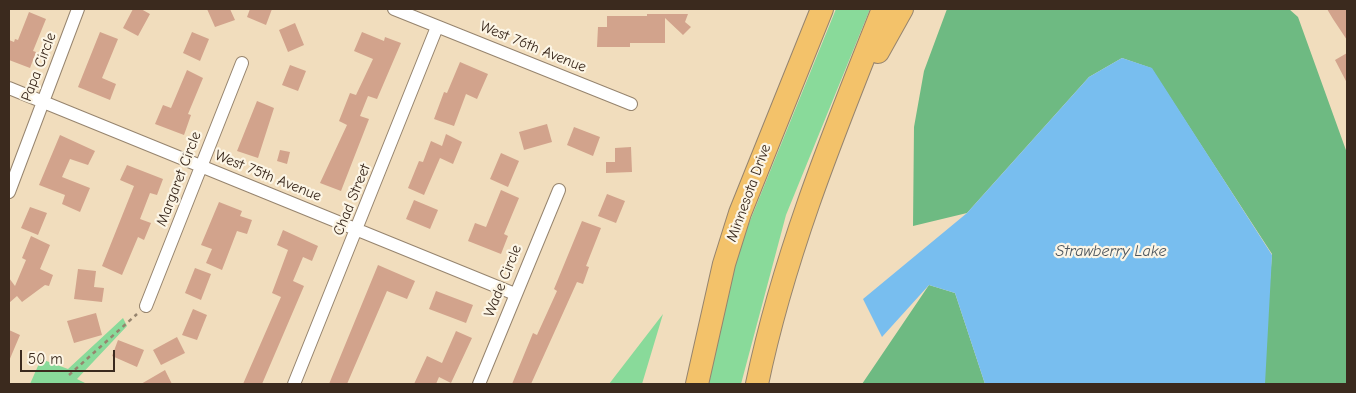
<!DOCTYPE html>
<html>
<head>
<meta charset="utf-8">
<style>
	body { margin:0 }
	#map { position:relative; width:1356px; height:393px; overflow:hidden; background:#f1ddbd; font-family:"Comic Neue",sans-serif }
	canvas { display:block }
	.frame { position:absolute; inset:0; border:10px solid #3b2a1e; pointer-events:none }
	.scale { position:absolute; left:20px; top:350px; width:95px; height:22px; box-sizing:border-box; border:2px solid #3b2a1e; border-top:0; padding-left:6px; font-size:15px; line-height:18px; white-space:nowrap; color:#3b2a1e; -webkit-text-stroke:4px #fcf5e5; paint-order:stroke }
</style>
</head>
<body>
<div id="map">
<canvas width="1356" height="393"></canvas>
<div class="frame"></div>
<div class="scale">50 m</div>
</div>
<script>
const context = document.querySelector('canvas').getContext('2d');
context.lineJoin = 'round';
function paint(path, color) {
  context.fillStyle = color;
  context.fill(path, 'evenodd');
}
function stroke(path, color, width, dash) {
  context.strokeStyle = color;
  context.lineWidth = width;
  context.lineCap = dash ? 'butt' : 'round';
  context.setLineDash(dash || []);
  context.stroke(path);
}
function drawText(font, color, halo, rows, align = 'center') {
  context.font = font + ' "Comic Neue",sans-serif';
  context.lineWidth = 4.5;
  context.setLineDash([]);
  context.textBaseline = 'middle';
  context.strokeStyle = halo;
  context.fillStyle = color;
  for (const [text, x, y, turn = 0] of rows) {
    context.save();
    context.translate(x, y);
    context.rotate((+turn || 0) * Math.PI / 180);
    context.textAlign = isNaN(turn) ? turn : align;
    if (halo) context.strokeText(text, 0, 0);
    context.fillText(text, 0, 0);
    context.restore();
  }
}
const green = new Path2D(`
	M836 9H870L786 215 741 384H709L718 335 741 243Z
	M663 314 642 384H609Z
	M123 318 127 326 77 379 87 384H30L41 359 68 369Z`);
const forest = new Path2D(`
	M947 9H1289L1298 17 1347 153V384H1262L1272 254 1151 68 1122 58 1089 77 967 213 913 226 914 127 924 71Z
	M929 285 955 293 985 384H862Z`);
const water = new Path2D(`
	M1122 58 1152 68 1272 255 1265 384H985L955 293 929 285 882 337 863 299 967 213 1089 77Z`);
const building = new Path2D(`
	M133 9H141L150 14 138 36 123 28Z
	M207 9H230L235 20 215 27Z
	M250 9H272L266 25 247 17Z
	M1327 9H1347V40L1333 19Z
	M29 12 46 19 33 51 36 52 30 68 9 60V40L14 42 15 39 18 40Z
	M647 14H688L685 22 691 27 683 35 665 18V43H630V47H597L598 27H607V16H647Z
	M295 23 304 45 288 52 279 30Z
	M100 32 118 39 102 78 116 84 110 100 78 87Z
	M192 32 209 39 200 61 183 53Z
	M362 32 384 41 385 37 401 43 377 99 368 96 360 116 369 119 341 191 320 183 347 125 339 121 350 93 356 95 373 59 354 51Z
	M1347 53V83L1335 60Z
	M460 62 488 74 477 99 466 94 454 126 434 119 444 92 447 93Z
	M290 65 306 71 298 91 282 85Z
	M187 70 203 78 188 114 191 115 184 135 155 124 163 105 171 108Z
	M257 101 274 108 258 158 237 151Z
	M547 124 552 142 524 150 519 132Z
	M574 127 600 137 593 156 567 145Z
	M446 134 462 142 453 164 440 158 424 195 408 188 419 161 423 162 431 141 442 146Z
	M60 135 95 151 88 165 70 159 62 177 90 188 80 212 62 204 65 195 39 185Z
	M631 147 632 172 606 173V162H615V148Z
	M280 150 290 152 287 164 277 161Z
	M501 153 519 161 508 187 490 179Z
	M127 165 163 179 157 195 150 193 140 219 151 223 144 240 138 237 122 275 102 266 134 186 120 180Z
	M501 190 519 198 504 234 508 236 501 254 468 241 475 223 486 227Z
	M607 194 625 201 616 223 598 216Z
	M414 200 438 210 430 229 406 219Z
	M219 202 242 211 240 216 252 220 247 234 237 231 222 270 206 263 212 249 201 245Z
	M30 207 47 213 38 235 21 228Z
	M582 221 601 228 586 266 589 267 583 284 577 282 531 384H512L533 333 537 335 557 291 554 289Z
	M283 230 318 246 312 261 303 257 293 281 304 286 262 384H243L281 297 272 293 288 250 277 245Z
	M31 236 50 245 40 269 53 275 49 286 45 285 22 302 17 296 9 303V278L15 286 26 260 22 258Z
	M378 265 415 281 407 299 387 291 347 384H329Z
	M195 268 211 274 201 300 185 293Z
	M78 269 96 271 94 287 104 288 102 302 74 299Z
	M436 291 473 305 466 323 429 309Z
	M193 309 207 315 197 340 182 335Z
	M96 313 102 335 74 343 67 321Z
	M9 330 20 335 9 361Z
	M456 331 472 338 451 383 439 377 436 384H414L427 356 442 363Z
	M177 337 185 353 161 365 153 350Z
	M118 340 144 350 137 367 112 356Z
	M165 370 172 384H141Z`);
const path = new Path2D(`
	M69 375 137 314`);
const minor = new Path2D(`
	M394 9 631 104
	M9 88 515 294
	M9 192 78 9
	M146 306 242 63
	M294 384 437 27
	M479 384 559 190`);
const motorway = new Path2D(`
	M878 52 902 9
	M697 384 724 264 740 213 822 9
	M757 384C784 254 834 132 883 9`);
const streetNames = [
	["West 76th Avenue",533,47,22],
	["Papa Circle",39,67,-69],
	["West 75th Avenue",268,176,22],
	["Margaret Circle",179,179,-69],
	["Minnesota Drive",749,193,-70],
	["Chad Street",352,200,-68],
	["Wade Circle",503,281,-68]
];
const waterNames = [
	["Strawberry Lake",1111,251]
];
paint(green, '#89da9a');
paint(forest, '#6eba82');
paint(water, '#78beef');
paint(building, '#d2a38c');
stroke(minor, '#96846e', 14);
stroke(motorway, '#96846e', 24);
stroke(path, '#96846e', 2.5, [4, 4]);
stroke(minor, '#fff', 12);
stroke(motorway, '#f3c26a', 22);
drawText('15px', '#3b2a1e', '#fcf5e5', streetNames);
drawText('italic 16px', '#4d565d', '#fcf5e5', waterNames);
</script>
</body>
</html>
